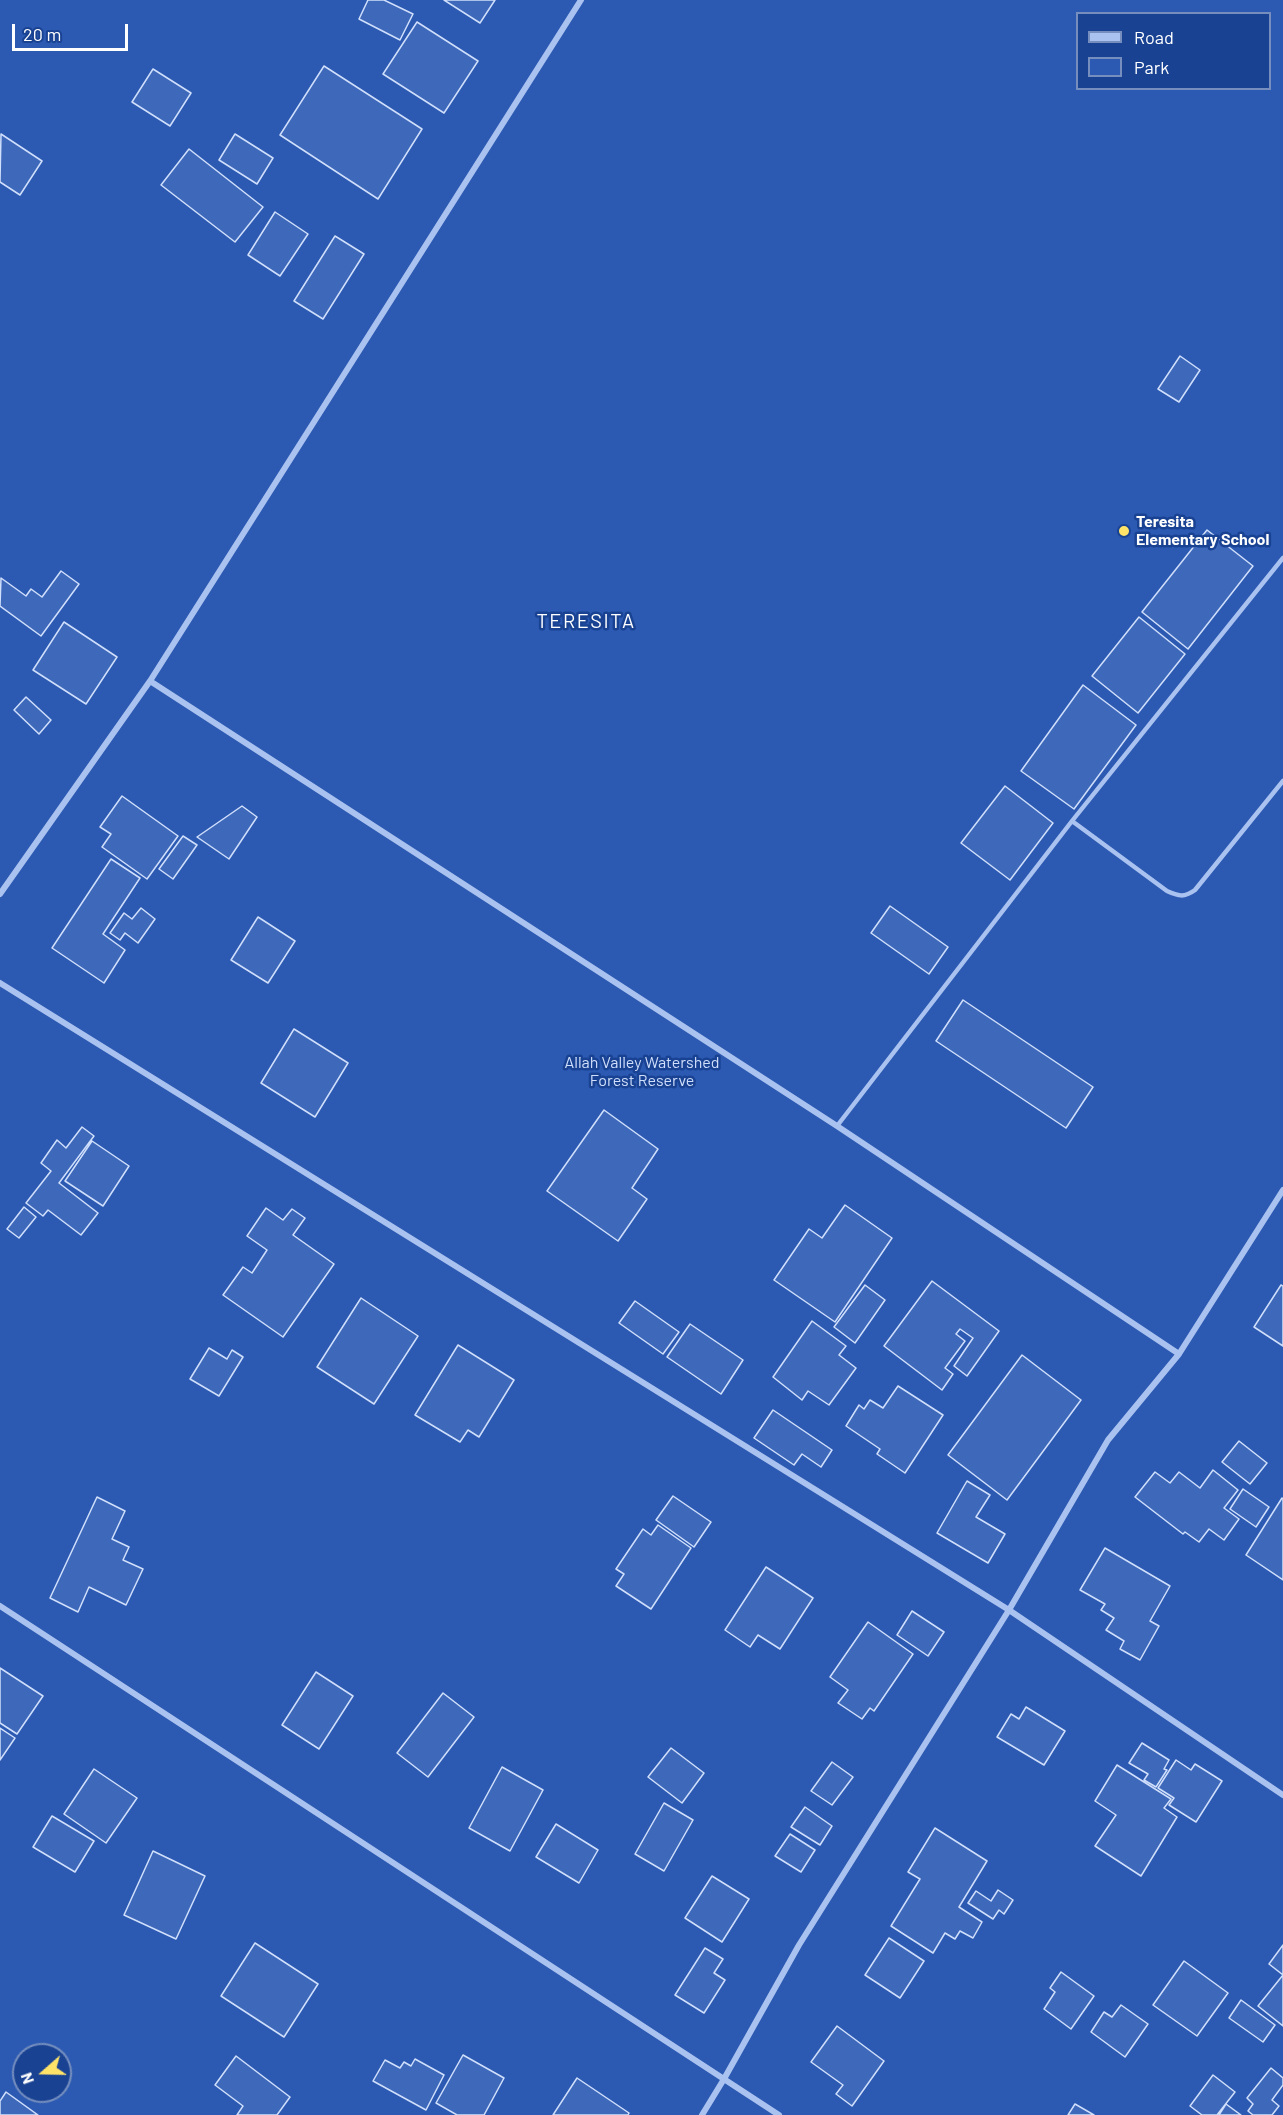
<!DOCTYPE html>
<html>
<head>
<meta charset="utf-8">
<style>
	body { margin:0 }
	#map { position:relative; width:1283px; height:2115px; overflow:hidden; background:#194293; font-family:Barlow,sans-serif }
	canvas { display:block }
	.legend { position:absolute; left:1076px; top:12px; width:195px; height:78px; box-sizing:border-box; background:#194293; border:2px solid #758ebe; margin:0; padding:8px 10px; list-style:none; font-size:18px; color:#fff }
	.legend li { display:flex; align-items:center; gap:12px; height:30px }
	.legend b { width:30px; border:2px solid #758ebe }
	.north { position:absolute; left:12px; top:2043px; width:60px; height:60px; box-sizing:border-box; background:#194293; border:2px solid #758ebe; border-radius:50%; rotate:250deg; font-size:16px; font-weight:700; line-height:24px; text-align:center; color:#fff }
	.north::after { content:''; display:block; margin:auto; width:21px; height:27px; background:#ffe369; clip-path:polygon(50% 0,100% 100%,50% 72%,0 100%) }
	.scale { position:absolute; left:12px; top:24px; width:116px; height:27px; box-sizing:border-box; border:3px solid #fff; border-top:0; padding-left:8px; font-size:18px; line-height:21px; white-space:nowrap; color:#fff; -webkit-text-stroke:4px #194293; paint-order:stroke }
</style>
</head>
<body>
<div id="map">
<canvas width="1283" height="2115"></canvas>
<ul class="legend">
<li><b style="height:8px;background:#aac2f0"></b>Road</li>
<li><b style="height:16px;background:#2c5ab2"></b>Park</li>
</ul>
<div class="north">N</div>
<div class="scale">20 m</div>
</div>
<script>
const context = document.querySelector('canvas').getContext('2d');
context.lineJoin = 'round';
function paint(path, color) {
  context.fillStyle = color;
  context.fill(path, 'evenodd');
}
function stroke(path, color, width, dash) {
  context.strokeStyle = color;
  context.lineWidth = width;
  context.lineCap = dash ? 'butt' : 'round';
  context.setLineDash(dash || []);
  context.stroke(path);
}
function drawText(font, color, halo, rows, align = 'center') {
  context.font = font + ' Barlow,sans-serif';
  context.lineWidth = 5;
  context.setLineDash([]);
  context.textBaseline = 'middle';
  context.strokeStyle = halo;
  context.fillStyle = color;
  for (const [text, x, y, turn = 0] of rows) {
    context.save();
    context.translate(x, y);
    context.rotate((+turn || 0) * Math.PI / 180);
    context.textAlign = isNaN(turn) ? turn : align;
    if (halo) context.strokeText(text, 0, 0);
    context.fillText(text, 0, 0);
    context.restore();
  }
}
const green = new Path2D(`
	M0 0H1283V2115H0ZM1078 14H1270V88H1078ZM24 2055H60V2091H24Z`);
const building = new Path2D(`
	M368 0H384L413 14 400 40 359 19Z
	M444 0H495L480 23Z
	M417 22 478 61 444 113 383 74Z
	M324 66 422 129 378 199 280 135Z
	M153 69 191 93 170 126 132 102Z
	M1 134 42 161 20 195 0 182Z
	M235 134 273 158 257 184 219 160Z
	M189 149 263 207 235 242 161 185Z
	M275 212 308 234 280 276 248 255Z
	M335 236 364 254 323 319 294 301Z
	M1180 356 1200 370 1179 402 1158 389Z
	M1207 530 1253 566 1188 649 1142 612Z
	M61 571 79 584 41 636 0 606 1 578 26 596 31 589 42 597Z
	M1139 617 1185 654 1138 713 1092 676Z
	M64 622 117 657 86 704 33 670Z
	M1083 685 1136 725 1074 809 1021 771Z
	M26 697 51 720 39 734 14 710Z
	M1005 786 1053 823 1010 880 961 843Z
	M122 796 178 836 147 879 102 847 111 834 100 827Z
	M242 806 257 817 229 859 197 837Z
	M183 836 197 845 173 879 159 869Z
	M111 859 140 878 103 934 125 950 104 983 52 948Z
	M890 906 948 947 929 974 871 933Z
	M141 908 155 919 138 943 125 933 120 940 110 933 124 913 132 919Z
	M258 917 295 941 268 983 231 960Z
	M963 1000 1093 1087 1066 1128 936 1041Z
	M294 1029 348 1063 315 1117 261 1083Z
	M604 1110 658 1149 632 1188 647 1199 618 1241 547 1191Z
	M82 1127 94 1136 59 1183 98 1213 81 1235 48 1210 43 1216 26 1203 51 1171 41 1163 57 1140 66 1148Z
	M92 1141 129 1166 103 1206 65 1181Z
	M845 1205 892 1238 835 1322 774 1280 809 1229 822 1238Z
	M24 1207 36 1217 19 1238 7 1229Z
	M266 1208 283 1220 292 1209 305 1218 293 1235 334 1264 283 1337 223 1295 243 1267 252 1273 267 1250 247 1236Z
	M932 1281 999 1331 967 1376 954 1366 973 1338 960 1329 956 1334 965 1341 945 1368 953 1374 942 1390 884 1346Z
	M865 1285 885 1300 855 1343 834 1327Z
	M1281 1285 1283 1286V1346L1254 1327Z
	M361 1298 418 1336 374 1404 317 1367Z
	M635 1301 679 1332 663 1354 619 1323Z
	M812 1321 846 1346 839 1355 856 1368 829 1405 808 1391 802 1400 773 1377Z
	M690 1324 743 1360 721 1394 667 1357Z
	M458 1345 514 1380 479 1437 468 1430 460 1442 415 1415Z
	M209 1348 227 1359 232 1350 243 1357 219 1396 190 1379Z
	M1022 1355 1081 1400 1007 1500 948 1455Z
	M898 1386 943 1415 905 1473 877 1454 880 1449 846 1426 859 1405 864 1409 870 1400 883 1408Z
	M773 1410 832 1450 821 1467 802 1454 794 1465 754 1438Z
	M1239 1441 1267 1463 1250 1484 1222 1462Z
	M1213 1470 1238 1490 1224 1508 1239 1519 1224 1540 1209 1529 1199 1542 1185 1532 1183 1534 1135 1497 1155 1472 1170 1483 1179 1472 1200 1488Z
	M967 1481 990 1495 976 1517 1005 1534 988 1563 937 1533Z
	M1243 1489 1269 1507 1256 1527 1230 1509Z
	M673 1496 711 1522 694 1547 656 1520Z
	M97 1497 125 1511 112 1539 129 1547 123 1560 143 1569 126 1605 89 1587 78 1612 50 1598Z
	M1282 1498 1283 1499V1580L1246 1555Z
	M658 1525 691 1548 651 1609 616 1586 624 1574 616 1569 643 1529 651 1535Z
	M1105 1548 1170 1586 1150 1621 1159 1626 1140 1660 1120 1649 1124 1641 1106 1630 1114 1618 1101 1610 1105 1604 1080 1590Z
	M766 1567 813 1598 780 1649 758 1635 750 1647 725 1630Z
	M912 1611 944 1632 928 1656 897 1635Z
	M868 1622 913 1654 874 1711 870 1708 862 1719 838 1703 848 1690 830 1677Z
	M0 1668 43 1696 17 1734 0 1723Z
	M316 1672 353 1696 319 1749 282 1725Z
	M443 1693 474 1717 428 1777 397 1753Z
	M1026 1707 1065 1731 1044 1765 997 1737 1011 1714 1019 1719Z
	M0 1728 15 1738 0 1760Z
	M1142 1743 1169 1760 1164 1769 1167 1770 1156 1787 1144 1780 1148 1774 1129 1763Z
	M671 1748 704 1773 682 1803 648 1777Z
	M1176 1760 1191 1770 1195 1764 1222 1781 1196 1822 1169 1805 1174 1798 1158 1788Z
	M832 1762 853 1777 832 1805 811 1791Z
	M1117 1765 1171 1799 1164 1808 1177 1817 1141 1876 1095 1846 1116 1815 1095 1801Z
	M502 1767 543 1790 510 1851 469 1828Z
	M94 1769 137 1798 106 1843 64 1814Z
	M664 1803 693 1820 664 1871 635 1854Z
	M805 1807 832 1826 820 1845 791 1827Z
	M52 1816 94 1841 75 1872 33 1847Z
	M556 1824 598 1850 579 1883 536 1857Z
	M935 1828 987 1861 959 1907 982 1922 973 1938 960 1931 955 1939 945 1933 933 1953 891 1926 920 1879 908 1872Z
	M790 1834 815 1850 801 1872 775 1856Z
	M153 1851 205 1876 176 1939 124 1915Z
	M712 1876 749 1899 722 1942 685 1918Z
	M998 1890 1013 1900 1004 1914 999 1910 993 1919 968 1903 976 1891 991 1901Z
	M889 1938 924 1961 900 1998 865 1975Z
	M255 1943 318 1984 284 2037 221 1996Z
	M1283 1945V1975L1269 1964Z
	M705 1948 723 1959 714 1973 725 1980 704 2013 675 1995Z
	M1184 1961 1228 1993 1197 2036 1153 2005Z
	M1061 1972 1094 1996 1071 2029 1044 2009 1055 1992 1050 1988Z
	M1283 1975V2026L1258 2006Z
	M1241 2000 1275 2025 1263 2042 1229 2018Z
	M1121 2005 1148 2024 1125 2057 1091 2032 1104 2012 1112 2017Z
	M837 2026 884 2061 852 2106 836 2094 843 2085 811 2062Z
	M463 2055 504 2078 484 2115H457L436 2103Z
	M236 2056 290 2097 277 2115H237L243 2106 215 2085Z
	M415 2059 444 2075 426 2110 373 2081 385 2060 400 2068 404 2062 411 2066Z
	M1271 2068 1283 2078V2085L1272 2100 1279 2106 1272 2115H1253L1248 2111 1253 2104 1247 2098Z
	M1213 2075 1235 2092 1217 2115H1202L1190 2106Z
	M577 2078 629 2113 628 2115H553Z
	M6 2092 38 2115H0V2101Z
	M1075 2104 1094 2115H1068Z
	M1226 2104 1241 2115H1219Z`);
const service = new Path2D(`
	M1072 821 1167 891C1178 896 1184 898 1195 890L1283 781
	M837 1126 1072 821 1283 558`);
const minor = new Path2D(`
	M150 681 837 1126 1179 1354
	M0 894 150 681 581 0
	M0 983 1009 1610 1283 1795
	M0 1606 779 2115
	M702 2115 724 2079 799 1945 1009 1610 1108 1440 1179 1354 1283 1190`);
const markers = [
	[1124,531,6,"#ffe369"]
];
const poiNames = [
	["Teresita",1136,522],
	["Elementary School",1136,540]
];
const parkNames = [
	["Allah Valley Watershed",642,1063],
	["Forest Reserve",642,1081]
];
const quarterNames = [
	["TERESITA",586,621]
];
paint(green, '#2c5ab2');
paint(building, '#3e68ba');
stroke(building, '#d0dffb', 1.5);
stroke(service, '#aac2f0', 4.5);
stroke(minor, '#aac2f0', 6);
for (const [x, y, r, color] of markers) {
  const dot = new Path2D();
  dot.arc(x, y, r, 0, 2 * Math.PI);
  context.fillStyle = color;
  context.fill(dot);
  stroke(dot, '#194293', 2);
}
drawText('bold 16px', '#fff', '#194293', poiNames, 'left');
drawText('16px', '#d0dffb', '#194293', parkNames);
context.letterSpacing = '1.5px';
drawText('20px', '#fff', '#194293', quarterNames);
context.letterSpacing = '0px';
</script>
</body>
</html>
